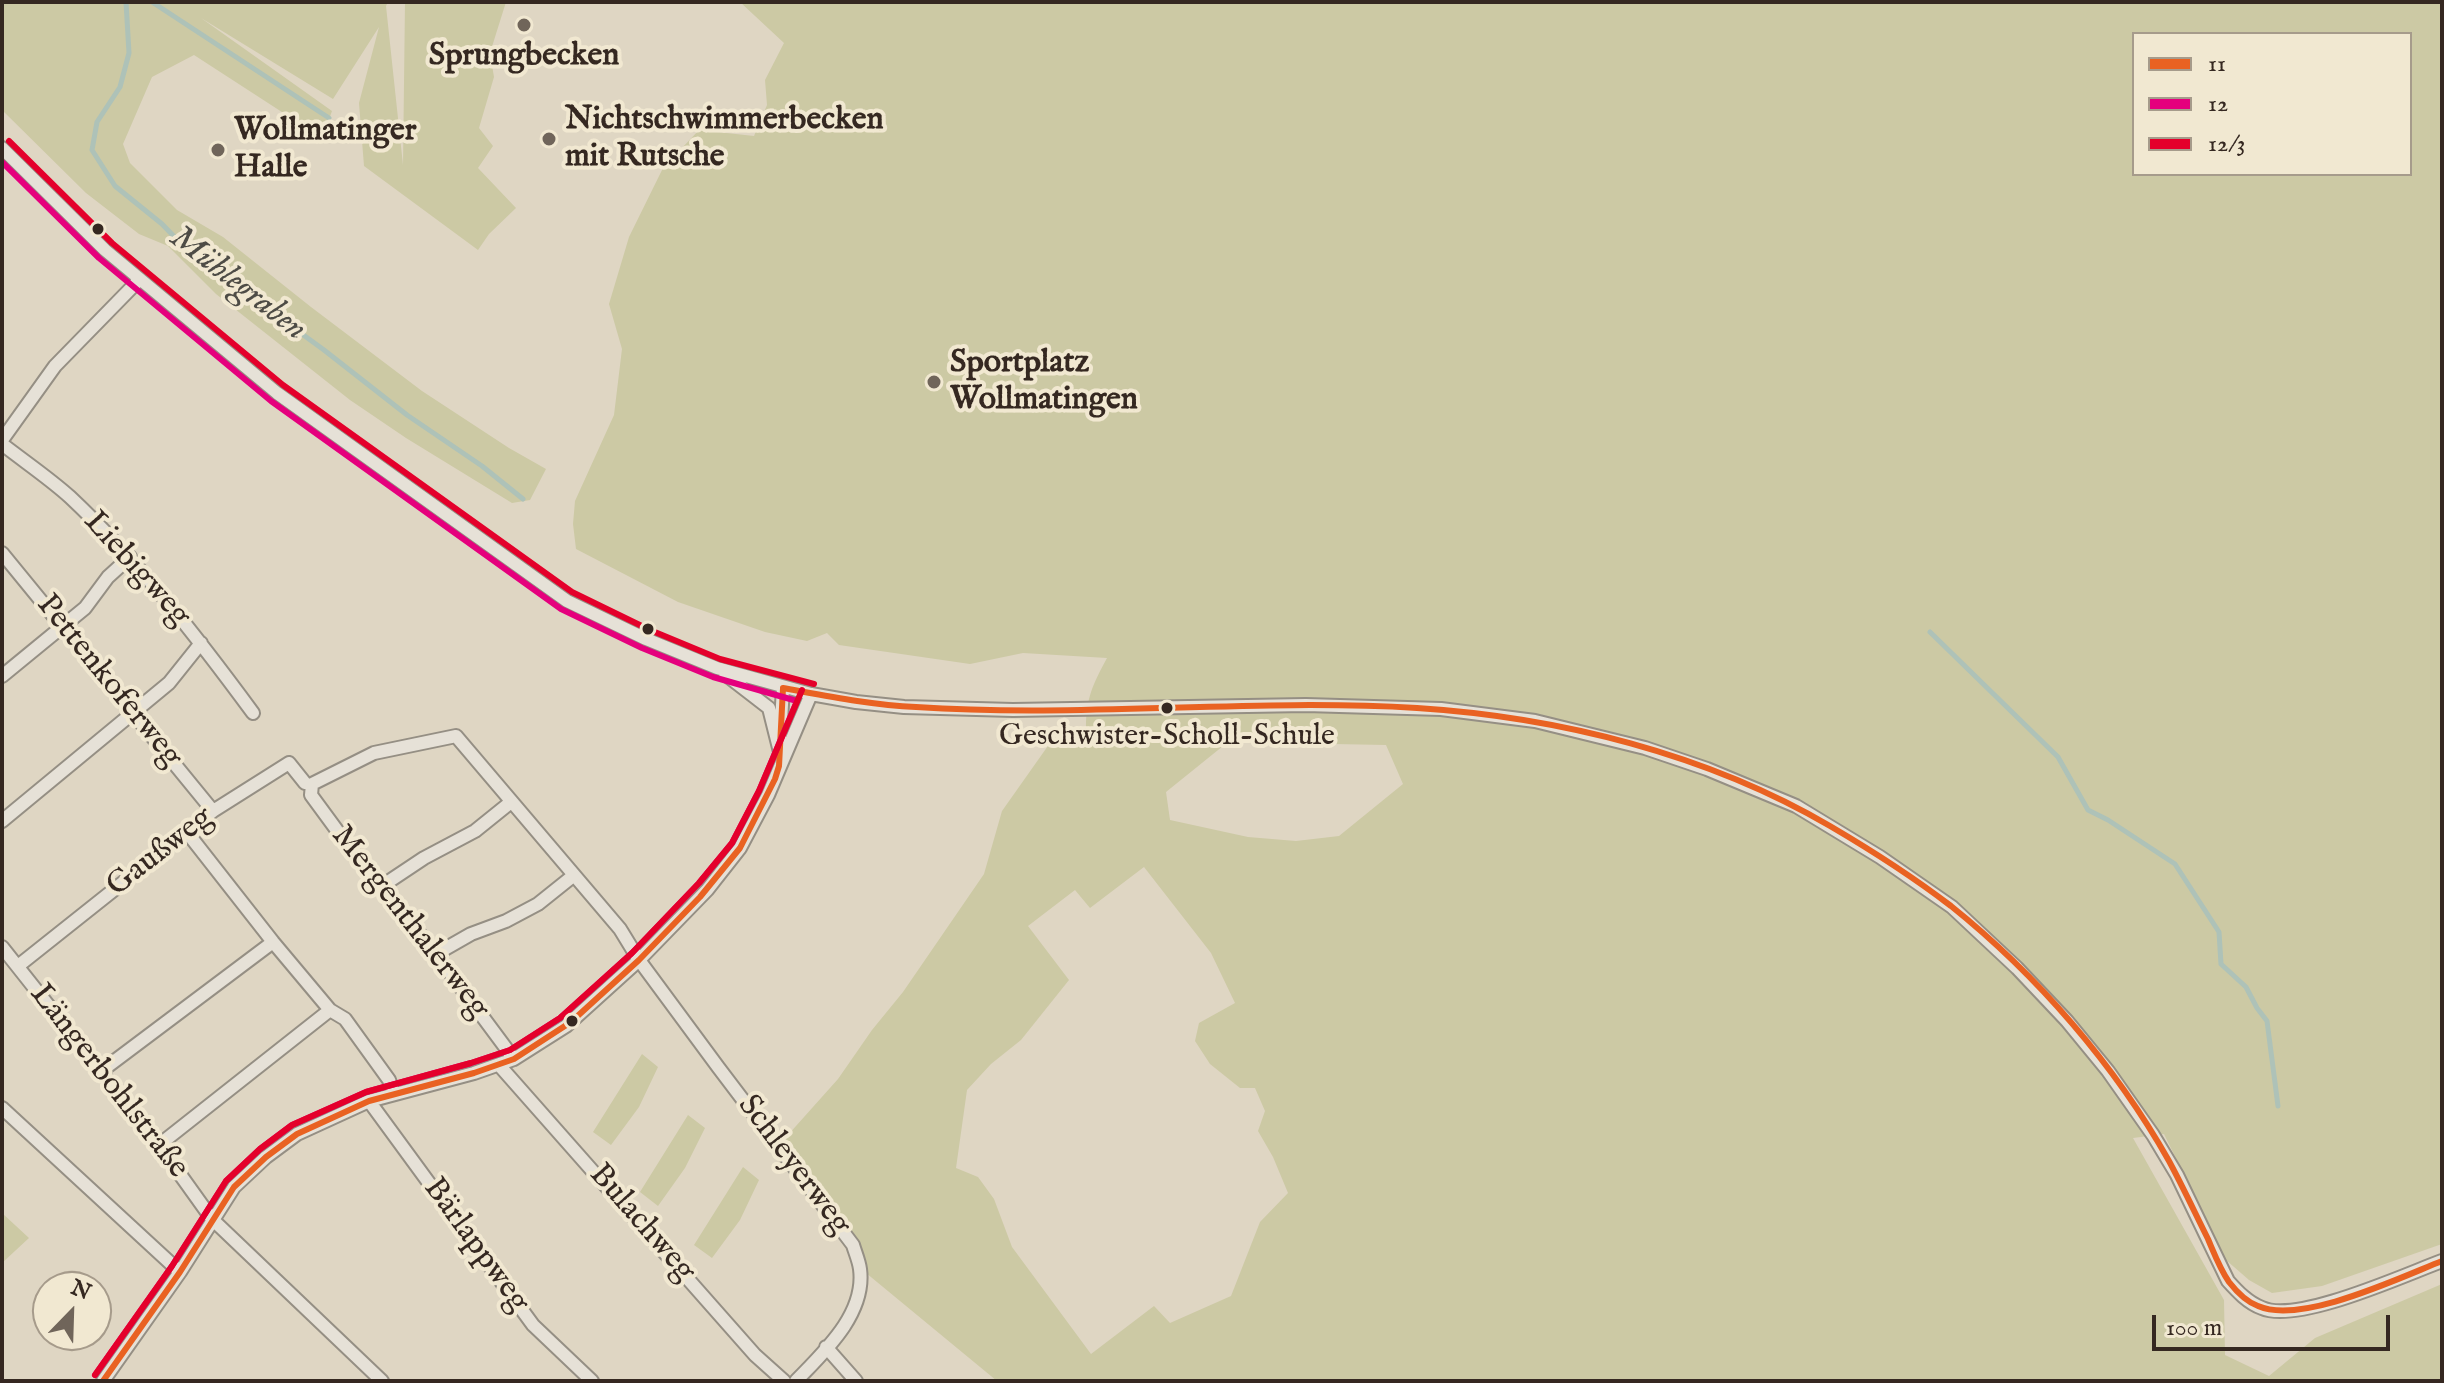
<!DOCTYPE html>
<html>
<head>
<meta charset="utf-8">
<style>
	body { margin:0 }
	#map { position:relative; width:2444px; height:1383px; overflow:hidden; background:#dfd6c3; font-family:"IM FELL English",serif }
	canvas { display:block }
	.frame { position:absolute; inset:0; border:4px solid #352821; pointer-events:none }
	.legend { position:absolute; left:2132px; top:32px; width:280px; height:144px; box-sizing:border-box; background:#f1e8d1; border:2px solid #a69b8b; margin:0; padding:10px 14px; list-style:none; font-size:24px; color:#352821 }
	.legend li { display:flex; align-items:center; gap:16px; height:40px }
	.legend b { width:40px; border:2px solid #a69b8b }
	.north { position:absolute; left:32px; top:1271px; width:80px; height:80px; box-sizing:border-box; background:#f1e8d1; border:2px solid #a69b8b; border-radius:50%; rotate:23deg; font-size:22px; font-weight:700; line-height:32px; text-align:center; color:#352821 }
	.north::after { content:''; display:block; margin:auto; width:28px; height:36px; background:#70655a; clip-path:polygon(50% 0,100% 100%,50% 72%,0 100%) }
	.scale { position:absolute; left:2152px; top:1315px; width:238px; height:36px; box-sizing:border-box; border:4px solid #352821; border-top:0; padding-left:10px; font-size:24px; line-height:28px; white-space:nowrap; color:#352821; -webkit-text-stroke:6px #f1e8d1; paint-order:stroke }
</style>
</head>
<body>
<div id="map">
<canvas width="2444" height="1383"></canvas>
<div class="frame"></div>
<ul class="legend">
<li><b style="height:10px;background:#e96222"></b>11</li>
<li><b style="height:10px;background:#e5007d"></b>12</li>
<li><b style="height:10px;background:#e4002b"></b>12/3</li>
</ul>
<div class="north">N</div>
<div class="scale">100 m</div>
</div>
<script>
const context = document.querySelector('canvas').getContext('2d');
context.lineJoin = 'round';
function paint(path, color) {
  context.fillStyle = color;
  context.fill(path, 'evenodd');
}
function stroke(path, color, width, dash) {
  context.strokeStyle = color;
  context.lineWidth = width;
  context.lineCap = dash ? 'butt' : 'round';
  context.setLineDash(dash || []);
  context.stroke(path);
}
function drawText(font, color, halo, rows, align = 'center') {
  context.font = font + ' "IM FELL English",serif';
  context.lineWidth = 8;
  context.setLineDash([]);
  context.textBaseline = 'middle';
  context.strokeStyle = halo;
  context.fillStyle = color;
  for (const [text, x, y, turn = 0] of rows) {
    context.save();
    context.translate(x, y);
    context.rotate((+turn || 0) * Math.PI / 180);
    context.textAlign = isNaN(turn) ? turn : align;
    if (halo) context.strokeText(text, 0, 0);
    context.fillText(text, 0, 0);
    context.restore();
  }
}
const green = new Path2D(`
	M2 2H388L386 6 403 165 405 2H506L490 53 494 77 479 128 493 146 478 168 516 208 489 234 478 250 364 166 359 103 379 27 333 99 201 18 332 111 322 138 194 55 152 77 123 144 130 163 177 210 223 237 311 307 422 391 509 448 546 469 530 500 512 503 406 438 350 400 216 294 168 246 139 234 86 193 2 110Z
	M740 2H2442V1244L2322 1286 2272 1293 2249 1280 2226 1260 2164 1134 2133 1138 2224 1300 2225 1355 2269 1376 2315 1338 2442 1284V1381H997L860 1268 853 1245 779 1145 838 1079 872 1030 903 992 984 874 1002 811 1062 726 1086 728C1086 698 1093 684 1107 658L1023 653 970 664 839 645 827 633 807 641 765 632 678 602 576 549 573 524 575 501 614 415 622 349 609 304 629 237 663 168 699 130 754 136 767 105 765 80 784 43ZM2134 34H2410V174H2134ZM1228 742 1386 745 1403 784 1339 836 1296 841 1248 837 1170 820 1166 792ZM1144 867 1211 953 1235 1003 1199 1023 1195 1041 1210 1064 1240 1088H1255L1265 1111 1258 1131 1273 1157 1288 1193 1260 1222 1231 1296 1170 1323 1154 1306 1091 1354 1012 1247 994 1199 978 1177 956 1168 967 1090 991 1064 1021 1040 1069 980 1028 926 1075 890 1090 908Z
	M642 1054 658 1067 639 1107 611 1145 593 1132Z
	M688 1115 705 1128 685 1168 658 1206 640 1192Z
	M743 1167 759 1180 740 1220 712 1258 694 1245Z
	M2 1213 29 1238 2 1263Z`);
const stream = new Path2D(`
	M126 2 129 53 120 87 97 122 92 150 115 186 162 224 188 251 324 350 407 415 482 466 523 499
	M152 2 329 118
	M1930 632 2058 757 2088 810 2108 820 2175 864 2219 932 2221 964 2246 987 2257 1008 2267 1021 2278 1106`);
const minor = new Path2D(`
	M2 148 105 250 277 393 567 601 646 639 717 668 811 694 856 702 904 707 1013 710 1306 705 1441 709 1535 721 1645 748 1707 769 1796 806 1880 857 1952 907 2017 968 2067 1021 2108 1071 2153 1135 2177 1175 2228 1281C2237 1291 2248 1303 2262 1308 2297 1324 2404 1275 2442 1261
	M2 440 55 366 140 279
	M2 444C25 462 49 478 70 497 139 562 197 637 253 713
	M2 553 213 811
	M725 674 769 708 780 752
	M2 676 85 608 108 577 130 557
	M780 738 783 688
	M2 821 169 683 201 643
	M186 831 273 942 330 1010 345 1019 389 1080 394 1093
	M382 886 424 858 475 831 511 802
	M2 947 159 1145 212 1219 382 1381
	M436 954 471 934 506 921 538 904 573 876
	M18 966 213 811 289 763 305 783
	M514 1059 436 954 347 844 311 795 312 784 374 753 456 736 620 929 639 960 718 1067 853 1245C855 1252 859 1261 860 1269 866 1314 824 1352 796 1381
	M499 1065 755 1355 784 1381
	M100 1072 273 942
	M369 1101 533 1325 592 1381
	M2 1108 180 1272
	M159 1145 330 1010
	M826 1347 856 1381
	M103 1381 180 1272 234 1187 266 1157 297 1134 369 1101 474 1073 514 1059 566 1026 639 960 707 890 740 848 768 795 811 694`);
const bus1 = new Path2D(`
	M103 1381 180 1272 234 1187 266 1157 297 1134 369 1101 474 1073 514 1059 571 1022 639 960 700 897 740 848 775 779 779 766 783 688C827 696 871 705 916 707 1083 718 1250 698 1417 708 1559 717 1707 754 1830 826 1871 850 1913 877 1951 906 2037 975 2115 1065 2169 1161 2183 1187 2195 1213 2208 1239 2214 1253 2220 1269 2229 1282 2236 1291 2247 1302 2258 1306 2301 1325 2399 1278 2442 1261`);
const bus2 = new Path2D(`
	M2 162 99 258 271 401 561 609 642 648 713 677 797 701 759 791 732 843 699 883 632 953 560 1018 510 1050 471 1063 366 1092 292 1125 260 1149 226 1181 172 1266 95 1375`);
const bus3 = new Path2D(`
	M9 141 112 243 283 385 572 592 650 630 720 659 814 684
	M95 1375 172 1266 226 1181 260 1149 292 1125 366 1092 471 1063 510 1050 560 1018 632 953 699 883 732 843 759 791 802 690`);
const markers = [
	[524,25,8,"#70655a"],
	[549,139,8,"#70655a"],
	[218,150,8,"#70655a"],
	[98,229,7,"#352821"],
	[934,382,8,"#70655a"],
	[648,629,7,"#352821"],
	[1167,708,7,"#352821"],
	[572,1021,7,"#352821"]
];
const busNames = [
	["Geschwister-Scholl-Schule",1167,738]
];
const poiNames = [
	["Sprungbecken",524,57,"center"],
	["Nichtschwimmerbecken",565,121],
	["mit Rutsche",565,158],
	["Wollmatinger",234,132],
	["Halle",234,169],
	["Sportplatz",950,364],
	["Wollmatingen",950,401]
];
const streetNames = [
	["Liebigweg",136,570,48],
	["Pettenkoferweg",108,682,51],
	["Gaußweg",161,853,-38],
	["Mergenthalerweg",409,923,52],
	["Längerbohlstraße",108,1082,52],
	["Schleyerweg",793,1166,53],
	["Bulachweg",641,1224,49],
	["Bärlappweg",475,1246,54]
];
const waterNames = [
	["Mühlegraben",237,285,38]
];
paint(green, '#ccc9a4');
stroke(stream, '#aec2b8', 5);
stroke(minor, '#958f84', 16);
stroke(minor, '#e6e1d7', 12);
stroke(bus1, '#e96222', 6);
stroke(bus2, '#e5007d', 6);
stroke(bus3, '#e4002b', 6);
for (const [x, y, r, color] of markers) {
  const dot = new Path2D();
  dot.arc(x, y, r, 0, 2 * Math.PI);
  context.fillStyle = color;
  context.fill(dot);
  stroke(dot, '#f1e8d1', 3);
}
drawText('30px', '#352821', '#f1e8d1', busNames);
drawText('bold 32px', '#352821', '#f1e8d1', poiNames, 'left');
drawText('32px', '#352821', '#f1e8d1', streetNames);
drawText('italic 34px', '#4e4c46', '#f1e8d1', waterNames);
</script>
</body>
</html>
